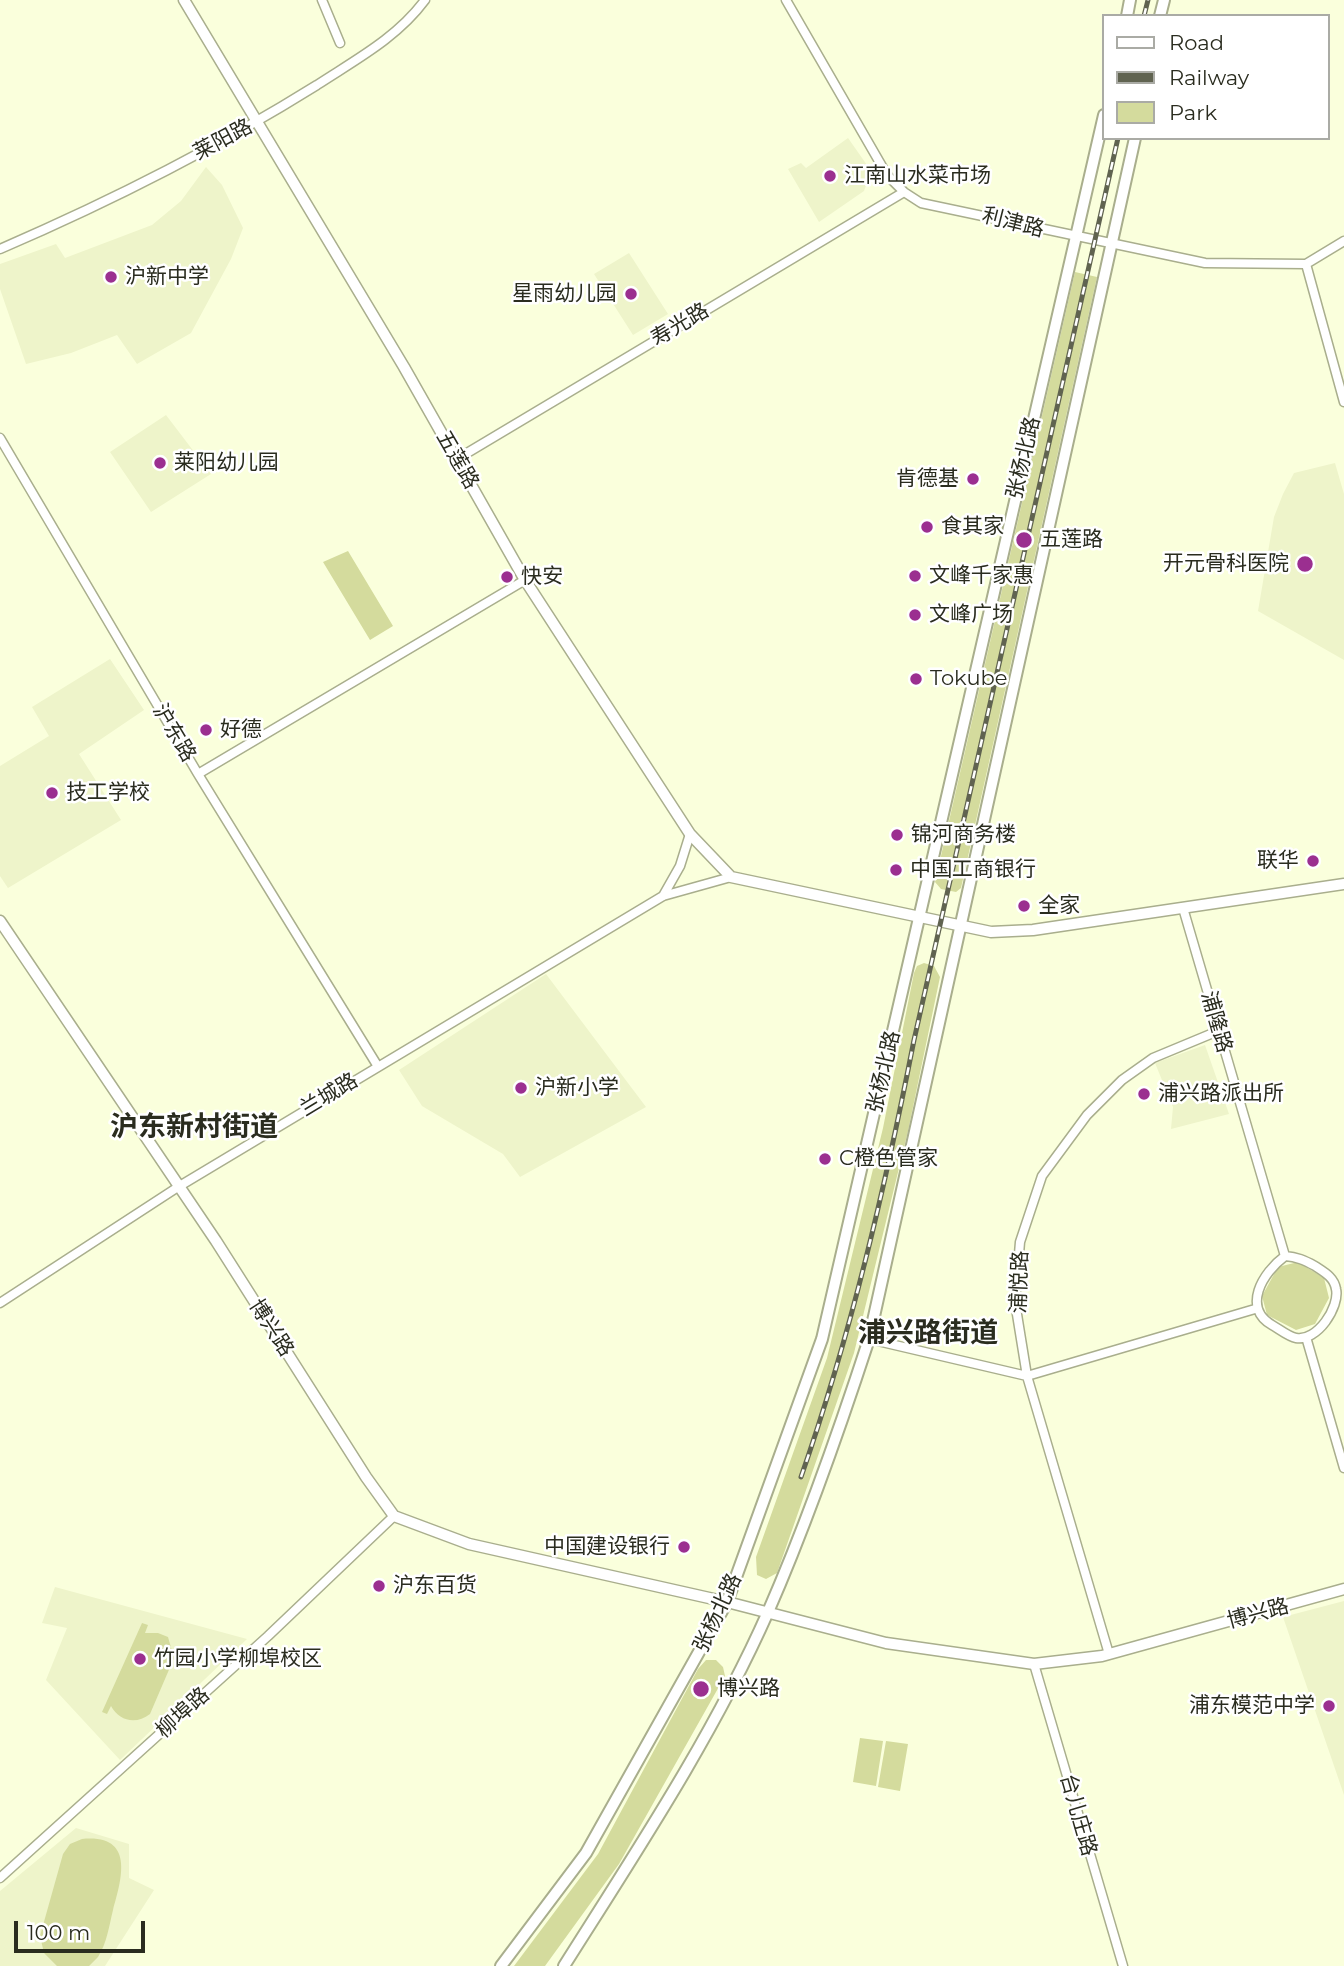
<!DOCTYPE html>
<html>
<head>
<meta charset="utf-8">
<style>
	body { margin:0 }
	#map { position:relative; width:1344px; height:1966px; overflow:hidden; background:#faffdc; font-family:Montserrat,sans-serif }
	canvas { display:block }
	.legend { position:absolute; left:1102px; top:14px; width:228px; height:126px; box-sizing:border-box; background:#fff; border:2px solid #aaaba5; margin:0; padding:9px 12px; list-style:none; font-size:21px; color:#2a2c1f }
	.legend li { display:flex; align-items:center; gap:14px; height:35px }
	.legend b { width:35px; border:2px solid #aaaba5 }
	.scale { position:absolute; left:14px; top:1921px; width:131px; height:32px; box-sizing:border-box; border:4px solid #2a2c1f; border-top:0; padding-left:9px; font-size:21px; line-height:24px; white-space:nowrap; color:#2a2c1f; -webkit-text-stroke:5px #fff; paint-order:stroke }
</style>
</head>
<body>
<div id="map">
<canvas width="1344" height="1966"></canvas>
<ul class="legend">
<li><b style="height:9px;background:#fff"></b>Road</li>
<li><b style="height:9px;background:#606350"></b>Railway</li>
<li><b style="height:19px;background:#d4db9d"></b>Park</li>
</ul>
<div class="scale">100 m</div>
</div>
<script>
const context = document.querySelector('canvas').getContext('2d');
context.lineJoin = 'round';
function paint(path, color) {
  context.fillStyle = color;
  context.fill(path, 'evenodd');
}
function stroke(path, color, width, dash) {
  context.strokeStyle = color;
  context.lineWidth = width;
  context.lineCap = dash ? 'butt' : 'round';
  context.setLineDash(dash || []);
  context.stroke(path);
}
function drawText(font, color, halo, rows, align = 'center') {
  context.font = font + ' Montserrat,"Noto Sans SC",sans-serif';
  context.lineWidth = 5;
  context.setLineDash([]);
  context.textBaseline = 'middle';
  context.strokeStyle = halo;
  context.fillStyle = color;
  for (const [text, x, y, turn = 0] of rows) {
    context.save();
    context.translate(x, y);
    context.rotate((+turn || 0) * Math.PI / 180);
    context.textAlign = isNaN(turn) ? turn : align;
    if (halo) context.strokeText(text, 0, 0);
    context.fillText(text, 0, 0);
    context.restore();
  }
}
const built = new Path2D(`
	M848 138 867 165 868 180 864 191 819 222 788 169 801 163 806 168Z
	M206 167 222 185 243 228 231 259 191 333 137 364 117 335 71 353 26 364 0 289V264L56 244 65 258 152 225 181 201Z
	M629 253 668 314 633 335 594 274Z
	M166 415 211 474 151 512 110 452Z
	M1335 463 1344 494V660L1258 611 1274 517 1283 494 1294 473Z
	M110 659 144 710 79 754 121 820 8 888 0 876V766L49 736 32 707Z
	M546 974 646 1107 520 1177 503 1154 422 1106 399 1070Z
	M1205 1045 1229 1114 1171 1129 1173 1107 1155 1063Z
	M55 1587 247 1639 120 1760 46 1680 67 1628 42 1623Z
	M1344 1601V1795L1283 1617Z
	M76 1828 129 1844V1878L154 1890 105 1966H0V1891Z`);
const green = new Path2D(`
	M1075 272 1097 277 961 888 956 892 941 889 935 882Z
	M348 551 393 626 370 640 323 562Z
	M924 963 934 966 940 977 908 1131 854 1353 777 1573 766 1579 757 1575 756 1557 827 1358 883 1128 914 973 917 966Z
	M1298 1262 1324 1278 1329 1298 1315 1324 1296 1330 1267 1315 1262 1296 1278 1267Z
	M142 1623 148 1625 145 1633H158L168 1637 174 1658 150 1714C136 1725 119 1721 111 1706L107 1714 102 1712Z
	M706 1660H716L723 1667 725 1676 619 1864 545 1966H514L598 1854 698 1669Z
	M860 1738 883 1741 876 1786 853 1782Z
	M886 1741 908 1744 900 1791 878 1787Z
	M82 1839C135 1834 122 1878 113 1910 109 1926 107 1943 98 1957L89 1966H57L44 1953 40 1936 63 1854 70 1844Z`);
const minor = new Path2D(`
	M322 0 340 43
	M786 0 887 175 904 192 921 203 1205 263 1306 264 1344 241
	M0 249C109 202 216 148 317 85 355 60 397 38 425 0
	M1306 264 1344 402
	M0 438 198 774 377 1065
	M457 459 904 192
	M198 774 525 580
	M663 896 680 866 690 834
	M1183 908 1285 1256
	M1285 1256C1297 1257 1304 1260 1315 1266 1324 1272 1334 1277 1336 1289 1340 1307 1317 1342 1296 1338 1289 1337 1279 1329 1272 1325 1242 1308 1262 1273 1285 1256Z
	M0 1303 178 1187 663 896 731 877
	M1306 1337 1344 1468
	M869 1339 1027 1376 1255 1309
	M1109 1654 1027 1376 1015 1302 1020 1242 1042 1176 1087 1115 1122 1080 1153 1058 1218 1031
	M1034 1664 1123 1966
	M0 1878 268 1636 394 1516`);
const tertiary = new Path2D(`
	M184 0 404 367 525 580 690 834 731 877 991 932 1033 930 1344 884
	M0 921 216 1241 366 1477 394 1516 469 1544 727 1602 886 1643 1034 1664 1102 1656 1344 1589`);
const secondary = new Path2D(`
	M1127 16 1130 0
	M1160 16 1164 0
	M501 1966 586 1853 727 1602 822 1339 1104 115
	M564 1966C636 1852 713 1736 768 1612 807 1523 839 1431 869 1339L1135 138`);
const rail = new Path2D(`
	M1144 16 1148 0
	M801 1477C851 1334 885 1188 914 1040L1118 138`);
const markers = [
	[830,176,7,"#9b2f90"],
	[111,277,7,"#9b2f90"],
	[631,294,7,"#9b2f90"],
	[160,463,7,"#9b2f90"],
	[973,479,7,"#9b2f90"],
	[927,527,7,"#9b2f90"],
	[1024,540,9,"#9b2f90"],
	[1305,564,9,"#9b2f90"],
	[915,576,7,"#9b2f90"],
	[507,577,7,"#9b2f90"],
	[915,615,7,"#9b2f90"],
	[916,679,7,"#9b2f90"],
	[206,730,7,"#9b2f90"],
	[52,793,7,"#9b2f90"],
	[897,835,7,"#9b2f90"],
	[1313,861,7,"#9b2f90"],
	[896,870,7,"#9b2f90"],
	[1024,906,7,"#9b2f90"],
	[521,1088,7,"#9b2f90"],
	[1144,1094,7,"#9b2f90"],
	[825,1159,7,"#9b2f90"],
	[684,1547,7,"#9b2f90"],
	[379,1586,7,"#9b2f90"],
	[140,1659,7,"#9b2f90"],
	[701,1689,9,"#9b2f90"],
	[1329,1706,7,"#9b2f90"]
];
const streetNames = [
	["莱阳路",223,140,-28],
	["利津路",1013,223,14],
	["寿光路",680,325,-31],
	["张杨北路",1024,458,-77],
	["五莲路",457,460,60],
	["沪东路",174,733,59],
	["浦隆路",1216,1022,74],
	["张杨北路",884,1072,-77],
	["兰城路",329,1095,-31],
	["浦悦路",1020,1282,-88],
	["博兴路",271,1328,57],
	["张杨北路",718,1613,-65],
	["博兴路",1258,1614,-15],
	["柳埠路",183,1713,-42],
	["台儿庄路",1078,1815,74]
];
const poiNames = [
	["江南山水菜市场",844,176],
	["沪新中学",125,277],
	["星雨幼儿园",617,294,"right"],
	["莱阳幼儿园",174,463],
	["肯德基",959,479,"right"],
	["食其家",941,527],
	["五莲路",1040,540],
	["开元骨科医院",1289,564,"right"],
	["文峰千家惠",929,576],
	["快安",521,577],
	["文峰广场",929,615],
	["Tokube",930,679],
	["好德",220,730],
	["技工学校",66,793],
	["锦河商务楼",911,835],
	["联华",1299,861,"right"],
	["中国工商银行",910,870],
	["全家",1038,906],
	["沪新小学",535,1088],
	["浦兴路派出所",1158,1094],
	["C橙色管家",839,1159],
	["中国建设银行",670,1547,"right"],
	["沪东百货",393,1586],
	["竹园小学柳埠校区",154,1659],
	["博兴路",717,1689],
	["浦东模范中学",1315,1706,"right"]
];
const districtNames = [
	["沪东新村街道",194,1128],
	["浦兴路街道",928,1334]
];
paint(built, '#eef4ca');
paint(green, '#d4db9d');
stroke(minor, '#a9ae8d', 11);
stroke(tertiary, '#a9ae8d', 13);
stroke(secondary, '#a9ae8d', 14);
stroke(minor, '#fff', 8);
stroke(tertiary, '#fff', 10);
stroke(secondary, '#fff', 10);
stroke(rail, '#606350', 5);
stroke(rail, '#fff', 2.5, [8]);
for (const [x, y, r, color] of markers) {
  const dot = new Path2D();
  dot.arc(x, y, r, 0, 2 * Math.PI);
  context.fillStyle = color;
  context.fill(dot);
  stroke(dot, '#fff', 2.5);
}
drawText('21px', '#2a2c1f', '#fff', streetNames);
drawText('21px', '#2a2c1f', '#fff', poiNames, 'left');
drawText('bold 28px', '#2a2c1f', '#fff', districtNames);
</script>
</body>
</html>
